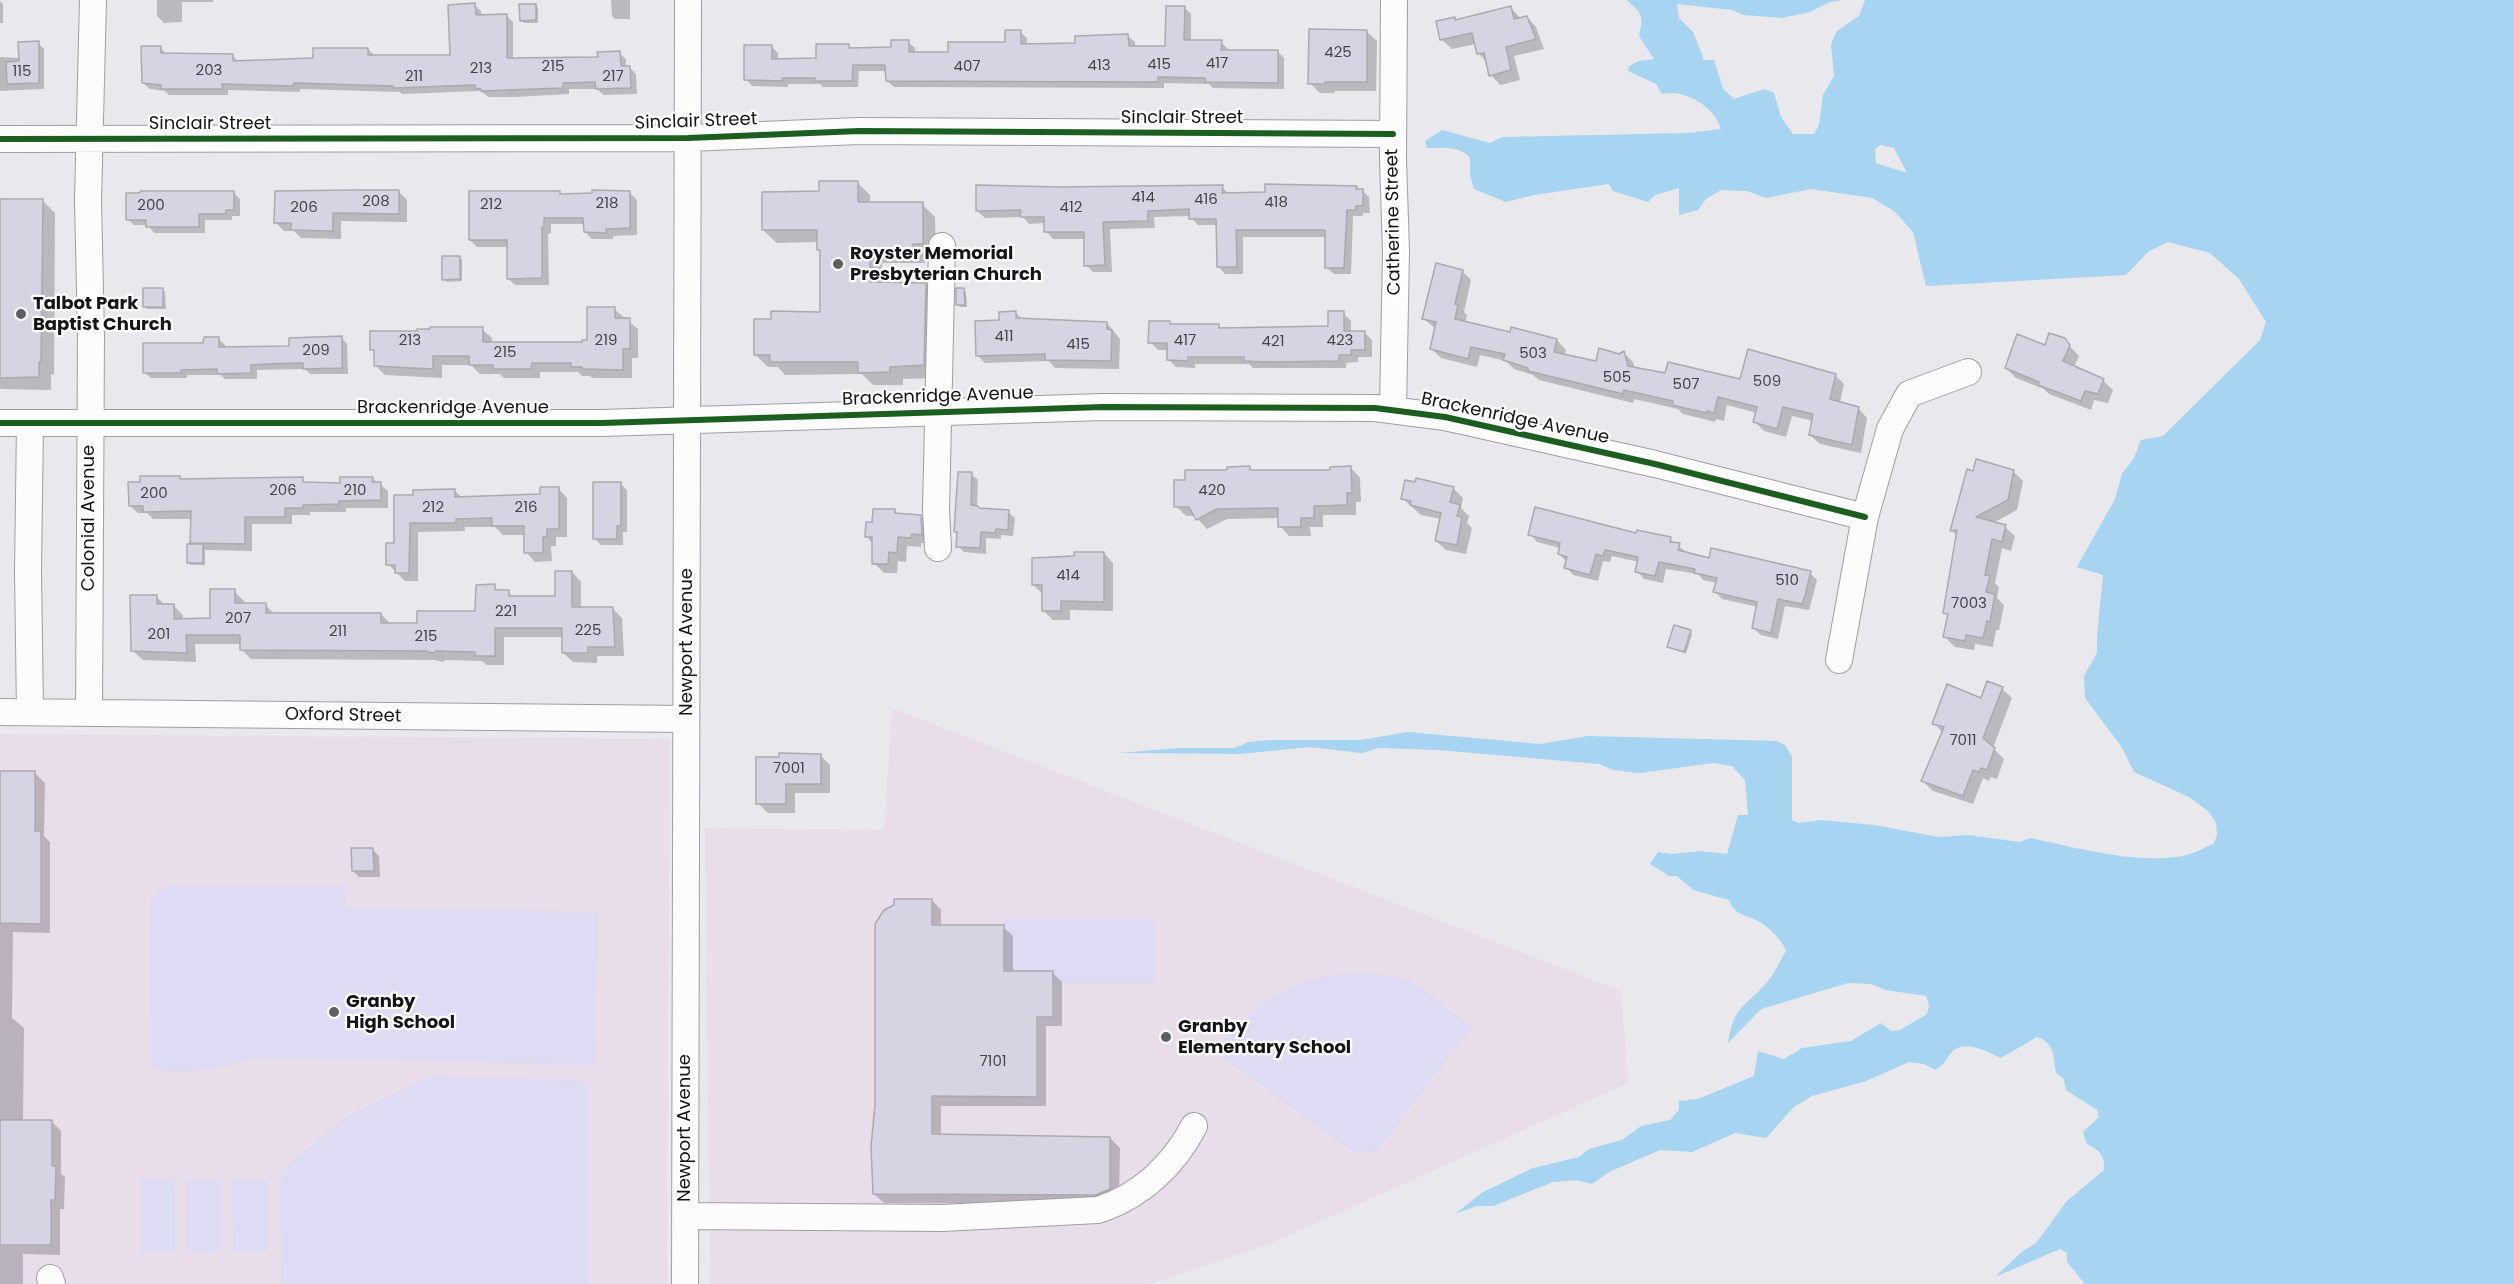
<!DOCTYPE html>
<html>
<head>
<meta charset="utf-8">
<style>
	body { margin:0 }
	canvas { display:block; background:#e8e8ed }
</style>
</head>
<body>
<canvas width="2514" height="1284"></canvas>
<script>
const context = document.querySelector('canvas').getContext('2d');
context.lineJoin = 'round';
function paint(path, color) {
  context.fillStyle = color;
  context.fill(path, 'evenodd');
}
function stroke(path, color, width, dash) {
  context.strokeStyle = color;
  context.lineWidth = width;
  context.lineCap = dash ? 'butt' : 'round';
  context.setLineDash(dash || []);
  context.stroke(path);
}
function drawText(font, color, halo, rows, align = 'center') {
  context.font = font + ' Poppins,sans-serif';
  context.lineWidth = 4.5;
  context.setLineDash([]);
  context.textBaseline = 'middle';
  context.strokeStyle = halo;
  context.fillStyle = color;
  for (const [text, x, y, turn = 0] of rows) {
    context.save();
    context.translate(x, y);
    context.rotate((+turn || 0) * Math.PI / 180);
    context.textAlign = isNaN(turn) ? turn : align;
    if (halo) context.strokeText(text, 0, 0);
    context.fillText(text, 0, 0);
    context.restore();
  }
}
const education = new Path2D(`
	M892 708 1621 991 1628 1083 1274 1242 1150 1284H710L705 828 884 830Z
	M0 734 670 739 667 1284H0Z`);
const green = new Path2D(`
	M166 886H346L345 908 598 912 595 1064 253 1058C219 1071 186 1073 150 1069L151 900Z
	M1004 920H1156V983H1053V971H1004Z
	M1364 972 1410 980 1471 1027 1377 1150 1355 1153 1214 1051 1263 1001 1308 979Z
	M434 1075 588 1082V1284H281L280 1181 287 1166 351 1114Z
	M174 1178 175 1252H140V1179Z
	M186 1179H221V1252L187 1253Z
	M232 1179H267V1252H233Z`);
const water = new Path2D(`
	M1627 0H1842L1830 2 1810 12 1782 18 1743 15 1733 10 1677 4 1679 18 1693 32 1704 60H1714L1723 89 1734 99 1764 89 1774 93 1781 117 1793 134H1814L1819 125 1823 95 1834 76 1831 44 1837 31 1859 16 1865 0H2514V1284H2085L2067 1262V1253L2060 1249 1995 1277 2023 1251 2036 1243 2067 1201 2104 1170C2105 1155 2100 1151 2087 1144L2083 1132 2099 1117 2097 1110 2066 1090 2064 1079 2056 1073C2053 1056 2055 1043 2037 1037L2001 1058C1987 1052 1964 1038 1951 1053 1945 1061 1944 1065 1935 1070L1924 1064 1909 1062 1866 1081 1812 1096 1794 1107 1766 1138 1735 1133 1692 1152 1660 1150 1609 1172 1592 1184 1576 1180 1553 1182 1493 1206H1476L1455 1214 1483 1192 1533 1168 1579 1157 1589 1149 1622 1140 1641 1126 1670 1120 1679 1110V1101L1698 1099 1754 1076 1758 1051 1784 1059 1802 1048 1851 1041 1881 1023 1891 1031 1900 1030 1927 1014 1929 1005 1926 996 1886 990 1871 984 1848 983 1761 1009 1728 1043C1734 1003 1747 1007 1769 980 1775 972 1780 961 1786 951 1782 940 1770 928 1760 922 1747 915 1735 916 1729 900L1693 890 1677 876H1669L1650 864 1658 852 1672 854 1700 851 1727 854 1738 815H1748L1745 780 1732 766 1713 763 1640 773 1613 770 1599 764 1438 750 1380 748 1361 753 1310 747 1240 754 1119 753 1178 748H1234L1249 742 1271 740H1361L1408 732 1540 744 1588 736 1777 741 1786 746 1792 757V820L1799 823 1821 820 1874 825 1939 837 1968 835 2020 842 2030 838C2078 848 2133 864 2183 856 2193 854 2204 848 2213 844L2217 836 2216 823 2208 811 2189 797 2134 772 2121 746 2085 698 2084 676 2097 653V636L2103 575 2077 567 2115 499 2122 474 2134 458 2141 440 2163 436 2260 340 2266 322 2239 279 2210 253 2168 242 2149 251 2126 275 1926 286 1913 232 1894 211 1872 198 1811 189 1766 198 1747 191 1721 190 1706 199 1698 210 1679 215V188L1655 195 1648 202 1613 191 1609 184 1534 195 1506 202 1474 189 1470 175V158C1459 145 1443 148 1427 148L1425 141 1442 130 1490 143 1502 137 1688 133 1721 129C1716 107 1683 88 1662 94L1656 84 1628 71 1629 66 1639 61 1654 59 1639 36C1644 15 1642 14 1627 0ZM1880 145 1894 148 1907 173 1876 163 1875 149Z`);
const shadow = new Path2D(`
	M157 0H213V2H182V22L164 23 157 16Z
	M611 0H630V19H615L612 16Z
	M0 1 3 4V23H0Z
	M475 5 481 11 482 17 506 15 513 22V59L599 58 619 53 626 59V68H630L636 74 637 94 604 95 597 89H569V94L515 97H489L480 91 402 94 400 92 300 89V92L228 90V95H169L165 91 150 89 143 83 160 47 167 55H232L239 62 315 60 368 49 375 56H452Z
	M536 5 538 8V23H524L521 20Z
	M1184 7 1191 14V42H1221L1228 49V52L1277 51 1284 58V89L1213 88 1209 84 1164 83V88L894 87 887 81V71H859L858 87H823L820 84H788V87L752 86 746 79 771 46 778 53V60L817 59 849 46 852 49H893L908 42 915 48V54H950L1007 44 1020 32 1027 38V45L1077 44 1128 36 1135 42V48H1167Z
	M1511 8 1521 19 1527 17 1536 27 1544 49 1514 56 1520 80 1500 85 1491 75 1488 63 1479 54 1476 44 1452 49 1442 40 1454 18 1457 21Z
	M1367 32 1377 41 1376 91H1335L1334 93H1320L1310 83Z
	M38 43 44 49V89L0 91V57L20 58Z
	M857 182 870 195V204H922L935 217 936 257H925V263H882V284H926L939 297 937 378 903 379V385H873L862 374 785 375 778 367H768L755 354 772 321 822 313 821 252 819 249V242L777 243 763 230 821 193Z
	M1222 187 1229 194 1356 187 1362 190 1369 197 1370 213H1363V216H1353L1351 274H1334L1326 267 1327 237H1243V274H1225L1218 266 1217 225H1198L1190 216 1154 217 1155 228 1110 229 1112 272H1093L1086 265 1085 239H1053L1046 231V223L1029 224 1023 217 985 218 977 211 1059 189Z
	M398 191 407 200V222L341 221V239L301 238 294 231H284L276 223Z
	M234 193 240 199V216H232V220H205V233H154L148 225H134L128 219Z
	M559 193 561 195 630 193 637 200V235L613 236V239H592L585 232V224H551V233L548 234 549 285H515L508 278V247H477L470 240Z
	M0 200H42L55 213 54 375 51 374V390L0 389Z
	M460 257 462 260V281L447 282 444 279Z
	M1462 271 1471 280 1464 312 1467 315 1465 323 1511 334 1557 340 1566 350 1564 356 1597 363 1624 353 1633 362 1635 369 1666 375 1741 381 1835 375 1844 384 1840 403 1858 408 1867 418 1861 453 1820 444 1810 435 1813 421 1792 416 1786 437 1764 431 1755 422 1757 413 1727 405 1724 421 1716 419 1715 422 1683 414 1678 409 1652 403 1634 399 1633 403 1539 380 1533 375 1514 369 1506 361 1480 355 1477 367 1441 358 1432 349 1436 329 1424 319Z
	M163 290 165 292 166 309H147L145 306Z
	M964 290 966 292 967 307H960L957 304Z
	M614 309 638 329V358H632V378H593L590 376H582L578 372H540V378H504L500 374H480L471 365H442V378L385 375 376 366V353L372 349 419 333 482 329 492 338V343L571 344 588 341Z
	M1016 313 1023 320 1107 323 1120 339 1119 369 1055 368 1049 361 985 363 977 355 1000 321Z
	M1343 313 1351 321V332H1364L1372 340V357H1358V362L1346 363V368H1253L1249 364H1195V368L1176 367 1169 360V350H1158L1150 342 1169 323 1172 326H1218L1221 329 1329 327Z
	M341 337 347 344 348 374H310L305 369 257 370V379H225L221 375H187V378H151L144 372 219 339 225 345V348H290Z
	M2064 340 2079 356 2074 367 2097 375 2113 390 2108 403 2094 400 2091 410 2049 394 2044 389 2016 378 2006 368 2046 347Z
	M1250 468 1253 472 1331 471 1351 468 1360 478 1361 502H1356V515H1323V527H1310L1311 536H1289L1280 526V518L1227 519 1207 529 1195 516H1186L1176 506 1186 481Z
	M1968 471H2013L2023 481 2017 510 1993 523 2005 527 2015 536 2011 551 2002 548 1995 583 1999 587 1997 598 2004 605 1999 630H1996L1993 647 1975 644 1974 650 1955 647 1945 637 1949 617 1945 613 1958 537 1952 531Z
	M971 474 978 480 977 507 980 510 1008 512 1015 518 1013 536 1001 535V539L986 538V554L964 552 958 546 959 534 956 532Z
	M179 478 182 480 302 479 307 484H341L372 478 388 491V508H346V512H310V515H292V524H252V551L205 550V565H191L188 563 195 545 192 543V519H153L147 513H138L130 506Z
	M620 483 627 490V532H623V545H601L594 538Z
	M558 488 567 498V537H556V546H551L552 561 535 562 526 552V535H503L495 527H465V531L418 532V581H405L388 564 414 496 455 491 462 498 542 496Z
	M1453 488 1463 498 1461 508 1469 516 1467 523 1472 528 1466 554 1446 550 1436 541 1441 519 1421 515 1403 499Z
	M895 511 899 515 921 516 930 526 931 544 921 543V547L907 546 906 562 898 561 897 573H884L874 563 873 544 866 536 873 523Z
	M1530 534 1637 535 1670 539 1686 552 1710 559 1810 573 1817 580 1809 610 1785 606 1778 639 1761 635 1753 628 1758 607 1722 599 1715 591 1717 583 1703 580 1698 574 1666 569 1663 583 1644 579 1637 571 1639 562 1612 556 1610 562 1603 561 1598 581 1573 575 1566 567 1567 562 1559 554 1560 548 1537 542Z
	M1104 553 1113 563V611L1070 610V620H1053L1044 611 1043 594 1033 585 1076 557Z
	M572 572 581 582V608H612L622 618 624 656H597V663L573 662 563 653V637H504V665H487L482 661 446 660 443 662 435 660 251 659 241 649V644H195L196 662 143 660 133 651 156 596 165 605H173L183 615V620L211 619 234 591 244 601V605H265L275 614H381L391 624H419L477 612 494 586 500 592H508L514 598H556Z
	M1690 631 1692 634 1686 654 1668 646Z
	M1988 683 2002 689 2012 698 1993 748 2004 759 1997 779 1991 777 1989 781 1983 778 1973 804 1933 791 1923 781 1943 733 1934 723 1982 700Z
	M820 755 830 765V793H795V813H768L758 803Z
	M0 773H35L45 783 44 836 50 842V933L13 932 12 1018 24 1028 23 1121H51L61 1131V1174L65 1177 64 1209H60V1255L23 1254V1284H0Z
	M373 850 379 856 380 877H359L353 871Z
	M932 900 941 910V927H1003L1013 936V973H1053L1062 982V1026H1046V1106H941V1136L1110 1138 1120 1148 1119 1198 1106 1204 884 1203 874 1194Z`);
const building = new Path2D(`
	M475 3 476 15 507 14V58L598 57 597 52 620 51 621 66H630L631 88 596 89 595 82 563 83V88L481 91V89L475 88V85L394 88 393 86 294 83 293 86 222 84V89H161V85L142 83 141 46H161V53L233 54V61L313 58V48H368V55H450L448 5Z
	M519 4H536V20L520 21Z
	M1166 6H1185L1184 40H1222L1221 50H1278V83L1205 82V78L1158 77V82L886 81 885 65H853L852 81H815V78H782L783 81 744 80V45H772V59L816 58V44H849V48L891 47V40H909V52H948V42H1005V30H1021V44L1075 43V36L1128 34 1129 46H1165Z
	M1511 6 1514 19 1527 16 1536 39 1506 47 1511 70 1489 76 1484 53 1477 54 1472 33 1440 40 1436 21 1455 17V20Z
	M1309 29 1367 30V82H1325V84H1308Z
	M39 41V83L7 84 6 62 19 61 18 42Z
	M819 181H858V202H923V244H913V250H870V282L926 283 924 365 890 367V372L858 373V362H770V355H754V319H771V311L820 312V250H817V230H762V192L819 191Z
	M1265 184 1357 186 1356 189H1363V206H1356V210H1347L1344 268H1325V230H1236L1237 267H1217L1216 219H1189V209L1148 211V221L1103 222 1105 265 1084 266V232H1044V217H1020L1021 210 976 211V185L1059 187 1223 185 1222 193 1265 192Z
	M354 190H399V214L333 213V231L291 230V223H274L275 191Z
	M592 190 630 191V228L606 229V233L584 232 583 218H544V227H542V278L507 279V240H469V191H560V194L592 193Z
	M140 191H234V210H226V214H199V227H146V220H126V193H140Z
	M0 199H43L41 362H39V377L0 378Z
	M442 256H460V279L442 280Z
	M1436 263 1463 270 1455 304 1458 305 1455 319 1510 332 1511 327 1557 339 1554 352 1596 361 1599 348 1619 354 1624 351 1628 366 1665 373 1668 362 1740 379 1748 349 1836 374 1830 399 1859 407 1852 445 1809 435 1813 414 1783 407 1777 429 1753 422 1757 407 1718 397 1714 413 1707 411 1706 413 1672 405 1673 401 1642 394 1624 390 1623 394 1528 371V368L1503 360 1505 354 1471 347 1468 359 1430 349 1436 322 1422 319Z
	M143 288H163V307H143Z
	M956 288H964L965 305H956Z
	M587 307H615V318H630V349H623V370L582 369V367H571V363H532L531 369H493V365H469V356H433V369L374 366V350H370V331H417V329H430V327H483V342H582V340H587Z
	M1016 311V318L1107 322V329L1112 330 1111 361 1045 360V354L976 356 975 321 999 320V312Z
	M1328 311H1344V331H1365V350H1351V355H1339V361L1266 362 1244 361V357H1188V361L1167 360V343H1148L1149 321H1170V324H1219V328L1328 326Z
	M2049 333 2065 338 2070 345 2063 361 2104 379 2098 394 2085 391 2081 401 2038 385 2039 382 2005 368 2017 334 2045 345Z
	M342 336V368L303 369V363L266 364 251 365V373L217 374V369L181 370V373H143V343H203L204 337H219V347L289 346V338Z
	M1976 459 2014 470 2008 500 1976 517 2006 525 2002 542 1992 539 1985 575 1990 576 1986 592 1995 594 1990 622 1987 621 1983 638 1966 635 1965 641 1943 637 1948 614 1943 613 1957 530 1950 531 1967 469 1973 471Z
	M1250 466V470H1330V467L1351 466 1352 493H1347V505L1314 506V518H1301V527H1278V508L1217 509 1196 520 1189 507H1174V480H1185V470H1227V467Z
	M958 472H972L971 505 978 506 979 508 1009 510 1008 530 996 529 995 533 981 532 980 548 956 547 957 532H954Z
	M140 476H180V479L303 477V482L340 483V477H373L372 482H381V500L339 501V504L303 505V508H285V517H245V544L190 543 191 511 143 512V506H129L128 482H140Z
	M1416 478 1454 487 1450 502 1460 505 1457 516 1462 517 1457 545 1435 541 1441 513 1410 505 1411 501 1401 499 1405 480 1415 482Z
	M593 482H621V526H617V539H593Z
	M540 487H559V529H547V537H543V553H524V526H492V518L456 519V523H410L409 573H395V565H386V543H394V495H413V490L455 489V497L540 494Z
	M1535 507 1636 533 1637 530 1671 537 1670 542 1680 543 1678 550 1709 558 1711 548 1811 571 1805 596 1802 604 1778 599 1771 633 1752 628 1757 602 1713 592 1717 578 1694 573 1695 569 1659 562 1655 576 1635 572 1638 557 1605 550 1603 556 1596 554 1590 575 1564 568 1567 557 1558 554 1560 543 1528 535Z
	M873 509H895V513L921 515 922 535 912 534 911 538 898 537 897 553 889 552 888 564H872V537H865L866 522H872Z
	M187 544H203V563H187Z
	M1074 552H1104V602L1061 601V611H1042V585H1032V558L1074 556Z
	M555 571H572V607H613L615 647H588V653H562V628H495V656H475V652L436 651 433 653 425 651 240 650V635H186L187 653 131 651 130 595H157V604H174V619L210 618V589H235V603H266V613H381V623H417V611H475L476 585 495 584V590H509V596H555Z
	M1674 625 1691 630 1684 652 1667 647Z
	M1987 681 2003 687 1983 738 1995 748 1987 770 1981 768 1979 772 1973 770 1963 796 1921 781 1944 727 1932 724 1947 684 1981 698Z
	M779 753 821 754V784H786V804H756V757H779Z
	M0 771H35V831H41V924L0 923Z
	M351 848H373L374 871H352Z
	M894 899H932V925H1004V971H1053V1017H1037V1097L932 1096V1134L1110 1137V1189L1096 1195 873 1194 871 1146 875 1105V924L884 910 894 905Z
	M0 1120H52V1166H56L55 1200H51V1245H0Z`);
const minor = new Path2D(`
	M0 139 688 138 859 131 1393 134
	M1393 409 1396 251 1393 160 1394 0
	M0 423H602L1103 407 1375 408 1445 417 1655 464 1865 517
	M938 548 936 510 942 246
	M1839 660 1865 517 1890 429 1909 394 1968 372
	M0 712 686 719
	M30 712 28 572 30 423
	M89 713 91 335 88 200 93 0
	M685 1216 942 1218 1098 1210C1141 1196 1174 1165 1194 1126
	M50 1278 52 1284
	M685 1284 688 0`);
const cycleway = new Path2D(`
	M0 139 688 138 859 131 1393 134
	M0 423H602L1103 407 1375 408 1445 417 1655 464 1865 517`);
const markers = [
	[838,264,6,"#5f5e63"],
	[21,314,6,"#5f5e63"],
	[334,1012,6,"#5f5e63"],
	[1166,1037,6,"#5f5e63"]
];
const numberNames = [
	["425",1338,53],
	["417",1217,64],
	["415",1159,65],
	["413",1099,66],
	["215",553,67],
	["407",967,67],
	["213",481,69],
	["203",209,71],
	["115",22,72],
	["211",414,77],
	["217",613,77],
	["414",1143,198],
	["416",1206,200],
	["208",376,202],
	["418",1276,203],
	["218",607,204],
	["212",491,205],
	["200",151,206],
	["206",304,208],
	["412",1071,208],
	["411",1004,337],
	["213",410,341],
	["219",606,341],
	["417",1185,341],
	["423",1340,341],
	["421",1273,342],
	["415",1078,345],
	["209",316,351],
	["215",505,353],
	["503",1533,354],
	["505",1617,378],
	["509",1767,382],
	["507",1686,385],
	["206",283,491],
	["210",355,491],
	["420",1212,491],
	["200",154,494],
	["212",433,508],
	["216",526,508],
	["414",1068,576],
	["510",1787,581],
	["7003",1969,604],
	["221",506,612],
	["207",238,619],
	["225",588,631],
	["211",338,632],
	["201",159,635],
	["215",426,637],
	["7011",1963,741],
	["7001",789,769],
	["7101",993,1062]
];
const streetNames = [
	["Sinclair Street",1182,118],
	["Sinclair Street",696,122,-2],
	["Sinclair Street",210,124],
	["Catherine Street",1394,222,-91],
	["Brackenridge Avenue",938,397,-2],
	["Brackenridge Avenue",453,408],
	["Brackenridge Avenue",1515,419,12],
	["Colonial Avenue",89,518,-90],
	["Newport Avenue",687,642,-90],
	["Oxford Street",343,716,1],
	["Newport Avenue",685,1128,-90]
];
const poiNames = [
	["Royster Memorial",850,254],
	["Presbyterian Church",850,275],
	["Talbot Park",33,304],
	["Baptist Church",33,325],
	["Granby",346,1002],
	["High School",346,1023],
	["Granby",1178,1027],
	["Elementary School",1178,1048]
];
paint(education, '#e8deea');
paint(green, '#dedbf4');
paint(water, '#a7d4f0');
paint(shadow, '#0003');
paint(building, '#d6d4e3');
stroke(building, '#aaaaae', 1.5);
stroke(minor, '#9f9ea3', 28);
stroke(minor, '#fcfcfc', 26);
stroke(cycleway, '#1b5e20', 6);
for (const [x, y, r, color] of markers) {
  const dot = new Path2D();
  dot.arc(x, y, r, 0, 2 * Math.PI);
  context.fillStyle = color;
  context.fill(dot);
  stroke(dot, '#fff', 2);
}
drawText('15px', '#45444b', null, numberNames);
drawText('18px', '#151418', '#fff', streetNames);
drawText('bold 18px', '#151418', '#fff', poiNames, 'left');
</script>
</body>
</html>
